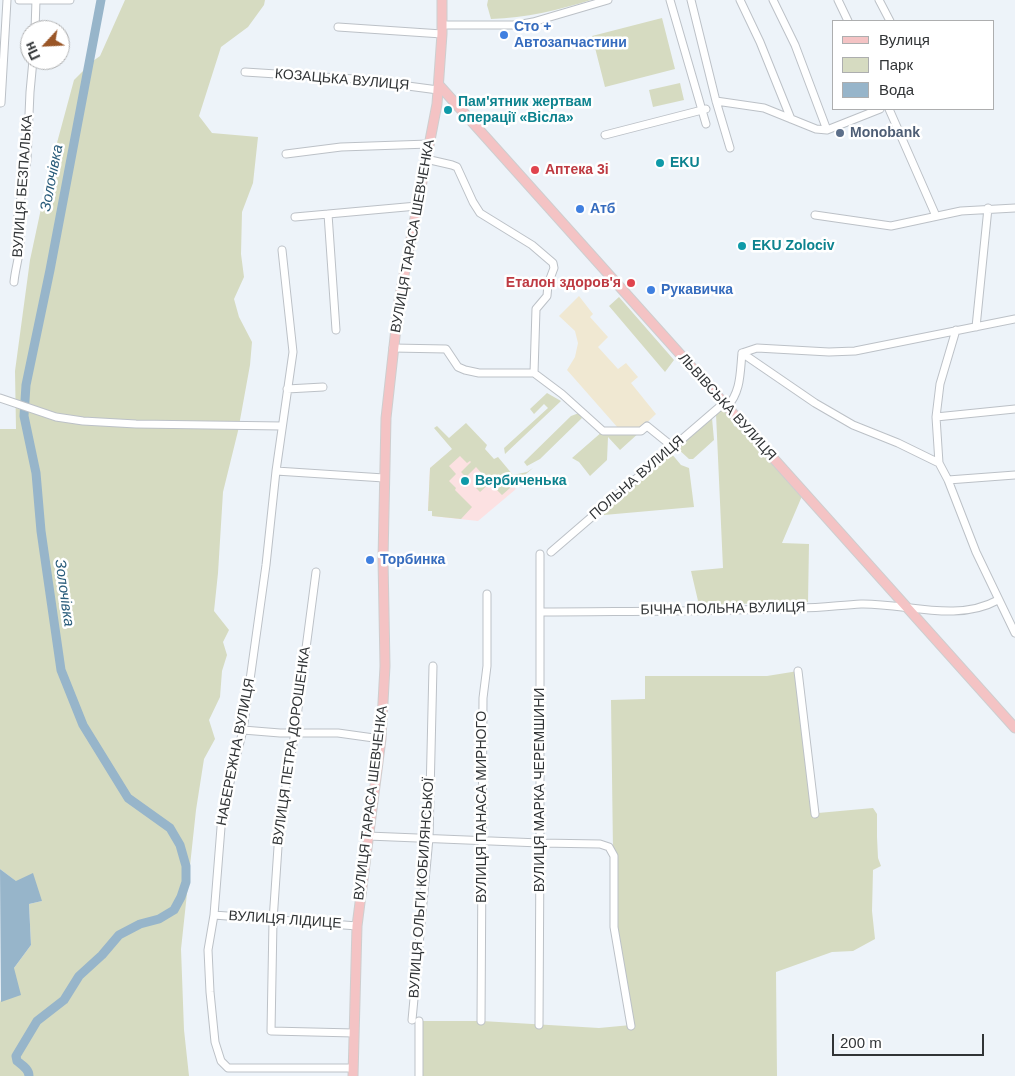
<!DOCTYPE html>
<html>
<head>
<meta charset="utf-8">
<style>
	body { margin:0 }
	#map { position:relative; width:1015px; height:1076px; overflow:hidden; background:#edf3f9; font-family:Helvetica,sans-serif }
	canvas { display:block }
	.legend { position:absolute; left:832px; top:20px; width:162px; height:90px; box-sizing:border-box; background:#fff; border:1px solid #adaeaf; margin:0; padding:6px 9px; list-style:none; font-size:15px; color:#313436 }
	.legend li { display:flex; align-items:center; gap:10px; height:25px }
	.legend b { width:25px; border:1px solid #adaeaf }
	.north { position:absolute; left:20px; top:20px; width:50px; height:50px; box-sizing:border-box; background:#fff; border:1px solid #adaeaf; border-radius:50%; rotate:245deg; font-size:14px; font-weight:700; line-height:20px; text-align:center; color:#313436 }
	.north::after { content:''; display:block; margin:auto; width:18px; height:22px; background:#9a5627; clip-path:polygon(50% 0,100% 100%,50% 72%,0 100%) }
	.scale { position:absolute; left:832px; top:1034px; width:152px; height:22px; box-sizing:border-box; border:2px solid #313436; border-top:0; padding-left:6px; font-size:15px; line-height:18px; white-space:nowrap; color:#313436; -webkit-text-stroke:4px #fff; paint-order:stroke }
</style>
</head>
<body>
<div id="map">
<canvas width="1015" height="1076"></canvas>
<ul class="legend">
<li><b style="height:6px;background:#f4c3c4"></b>Вулиця</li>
<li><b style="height:14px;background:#d6dbc1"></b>Парк</li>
<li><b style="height:14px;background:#97b5ca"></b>Вода</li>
</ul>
<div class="north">Пн</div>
<div class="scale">200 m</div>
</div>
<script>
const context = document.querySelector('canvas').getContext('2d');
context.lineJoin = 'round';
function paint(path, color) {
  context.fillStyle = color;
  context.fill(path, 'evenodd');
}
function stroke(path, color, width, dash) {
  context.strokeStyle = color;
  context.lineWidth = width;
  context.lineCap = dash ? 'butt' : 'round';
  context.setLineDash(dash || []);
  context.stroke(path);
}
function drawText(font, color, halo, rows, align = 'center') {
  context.font = font + ' Helvetica,sans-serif';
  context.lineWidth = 5;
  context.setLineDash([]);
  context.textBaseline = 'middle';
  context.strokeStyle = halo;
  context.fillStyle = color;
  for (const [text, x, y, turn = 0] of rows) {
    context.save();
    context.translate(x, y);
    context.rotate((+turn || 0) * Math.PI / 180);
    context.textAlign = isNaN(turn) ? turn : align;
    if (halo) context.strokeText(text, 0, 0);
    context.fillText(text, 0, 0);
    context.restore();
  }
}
const industrial = new Path2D(`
	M579 296 593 314 590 317 608 337 598 347 618 369 626 363 638 377 631 383 656 414 639 430 618 428 567 370 575 357 578 343 575 331 559 316Z`);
const education = new Path2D(`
	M453 449 510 482 516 489 478 521 432 516V511H428L430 468Z`);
const green = new Path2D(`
	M125 0H265L264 5 248 27 221 47 199 116 212 133 258 137 253 183 242 212 241 254 244 277 234 299 239 317 252 342 250 365 238 431 223 492 218 573 214 611 229 630 223 642 227 655 222 671 220 697 209 720 215 739 204 759 196 810 181 949 184 1030 189 1076H0V1002L14 968 31 945 29 904 42 901 0 869V429H16L15 371 30 260 48 176 74 80 93 61 100 56Z
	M488 0H591C558 10 526 18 491 19L487 5Z
	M662 18 675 69 605 87 592 36Z
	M680 83 684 100 653 107 649 90Z
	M619 297 674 360 665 372 609 306Z
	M547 393 561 401 505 454 504 448 548 408 544 404 534 414 530 409Z
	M722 408 731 417 734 426 739 428 802 496 782 543 809 544 808 602 699 605 691 571 723 568 716 414Z
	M579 413 582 418 540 459 527 466 524 462 571 416Z
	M712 418 714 440 693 459H689L677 448Z
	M466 423 487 445 485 449 494 459 498 457 513 475 527 472 533 468 513 485 511 484 510 488 502 495 490 483 480 492 476 488 486 478 476 467 466 477 461 472 471 462 470 461 467 463 460 456 449 466 456 474 449 481 456 488 455 490 472 507 461 519 432 516V511H428L430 468 452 449 434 428 437 426 449 438Z
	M603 431H641L620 450 608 437 607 460 590 476 579 462 572 458Z
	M671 453 681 465 689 468 694 507 604 515 603 511Z
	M798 671 818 813 873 808 877 814V837L878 858 881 866 873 870 872 911 875 939 853 951 832 952 776 972 777 1076H419V1021H482L599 1028 631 1025 614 927 611 700 645 699V676H767Z`);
const water = new Path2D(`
	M0 869 16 881 33 873 42 901 29 904 31 945 14 968 21 995 1 1002Z`);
const river = new Path2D(`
	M29 1076C29 1069 22 1065 17 1061L16 1056 37 1021 64 1000 79 976 102 955 119 935 140 924 159 919 174 910 181 897 186 882V866L180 845 170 828 128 798 83 725 61 670 41 531 36 473 24 416 26 385 50 270 101 0`);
const minor = new Path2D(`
	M19 0H70
	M670 0 706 124
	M691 0 716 101 730 148
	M740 0 760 42 791 119
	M773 0 795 45 827 130
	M838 0 848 21
	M879 0 890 21
	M442 25H517L533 22 608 0
	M338 27 442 34
	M35 30 36 0
	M245 72 355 79 438 90
	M716 101 764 108 816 129 827 130 880 109
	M1 103 7 0
	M889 109 936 216
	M605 135 706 109
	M286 154 341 147 429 144
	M426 159 452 165 457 167 473 202 480 213 532 245 553 263 554 268 548 284 547 296 536 309 534 373
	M328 214 336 330
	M815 215 891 226 961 211 1015 208
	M295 217 417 206
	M282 250 293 352 276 471 266 565 243 730 222 815 214 915 208 950 210 992 215 1042 221 1061 228 1068H353
	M14 282C16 261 25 243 17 222L27 160 30 92 33 60
	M976 327 988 208
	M393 348 446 349 458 367 465 370 479 373H534L562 394 603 431H641L647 426 673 447
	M742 353 815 403 853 425 898 443 939 463 948 480 976 552 1015 633
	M742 353 757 348 829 352 855 351 1015 319
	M287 389 323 387
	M0 398 56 417 83 421 136 424 282 426
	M727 407C741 392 740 373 742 353
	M936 417 1015 409
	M939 463 936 417 940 384 956 330
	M276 471 384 478
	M948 480 1015 475
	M551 552 724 403
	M316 572 295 732 284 798 278 847 273 921 271 1031 354 1033
	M540 612C626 611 714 612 800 608 821 608 841 605 861 604 906 603 956 623 998 600
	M798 671 815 814
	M243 730 280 733H338L381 739
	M368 836 540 843 600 844 609 847 614 856V927L631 1026
	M214 915 357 926
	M412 1020 429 838 433 666
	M481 1021 483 698 487 666V594
	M539 1025 540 843V554
	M419 1076V1021`);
const major = new Path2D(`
	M439 85 1015 728
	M353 1076 357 926 381 739 385 666 383 559 386 418 399 301 437 104 442 34V0`);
const markers = [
	[504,35,5,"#3f7fe0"],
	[448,110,5,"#0f9aa8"],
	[840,133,5,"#5c6f8a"],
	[660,163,5,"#0f9aa8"],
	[535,170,5,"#e0444e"],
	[580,209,5,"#3f7fe0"],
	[742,246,5,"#0f9aa8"],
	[631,283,5,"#e0444e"],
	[651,290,5,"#3f7fe0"],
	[465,481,5,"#0f9aa8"],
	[370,560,5,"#3f7fe0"]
];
const shopNames = [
	["Сто +",514,27],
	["Автозапчастини",514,43],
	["Атб",590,209],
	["Рукавичка",661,290],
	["Торбинка",380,560]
];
const streetNames = [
	["КОЗАЦЬКА ВУЛИЦЯ",342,80,5],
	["ВУЛИЦЯ БЕЗПАЛЬКА",23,186,-86],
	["ВУЛИЦЯ ТАРАСА ШЕВЧЕНКА",413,236,-80],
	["ЛЬВІВСЬКА ВУЛИЦЯ",727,407,48],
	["ПОЛЬНА ВУЛИЦЯ",637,478,-41],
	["БІЧНА ПОЛЬНА ВУЛИЦЯ",723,609,-1],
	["ВУЛИЦЯ ПЕТРА ДОРОШЕНКА",292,746,-82],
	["НАБЕРЕЖНА ВУЛИЦЯ",236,752,-79],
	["ВУЛИЦЯ МАРКА ЧЕРЕМШИНИ",540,790,-90],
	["ВУЛИЦЯ ТАРАСА ШЕВЧЕНКА",371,803,-83],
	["ВУЛИЦЯ ПАНАСА МИРНОГО",482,807,-90],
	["ВУЛИЦЯ ОЛЬГИ КОБИЛЯНСЬКОЇ",422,888,-86],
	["ВУЛИЦЯ ЛІДИЦЕ",285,920,4]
];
const cultureNames = [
	["Пам'ятник жертвам",458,102],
	["операції «Вісла»",458,118],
	["EKU",670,163],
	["EKU Zolociv",752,246],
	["Вербиченька",475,481]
];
const serviceNames = [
	["Monobank",850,133]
];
const healthNames = [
	["Аптека 3і",545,170],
	["Еталон здоров'я",621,283,"right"]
];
const waterNames = [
	["Золочівка",52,178,-79],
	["Золочівка",64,593,82]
];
paint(industrial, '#f0e8d2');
paint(education, '#fce1e2');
paint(green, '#d6dbc1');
paint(water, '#97b5ca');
stroke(river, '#97b5ca', 9);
stroke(minor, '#bcc1c7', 9);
stroke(major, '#cececf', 11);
stroke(minor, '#fff', 7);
stroke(major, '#f4c3c4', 9);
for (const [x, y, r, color] of markers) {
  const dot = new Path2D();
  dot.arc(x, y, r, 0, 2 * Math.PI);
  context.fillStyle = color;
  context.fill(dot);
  stroke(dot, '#fff', 2);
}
drawText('bold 14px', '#366cbe', '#fff', shopNames, 'left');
drawText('14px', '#313436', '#fff', streetNames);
drawText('bold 14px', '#0d838f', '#fff', cultureNames, 'left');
drawText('bold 14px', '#4e5e75', '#fff', serviceNames, 'left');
drawText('bold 14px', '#be3a42', '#fff', healthNames, 'left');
drawText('italic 15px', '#285b7a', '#fff', waterNames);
</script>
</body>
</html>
